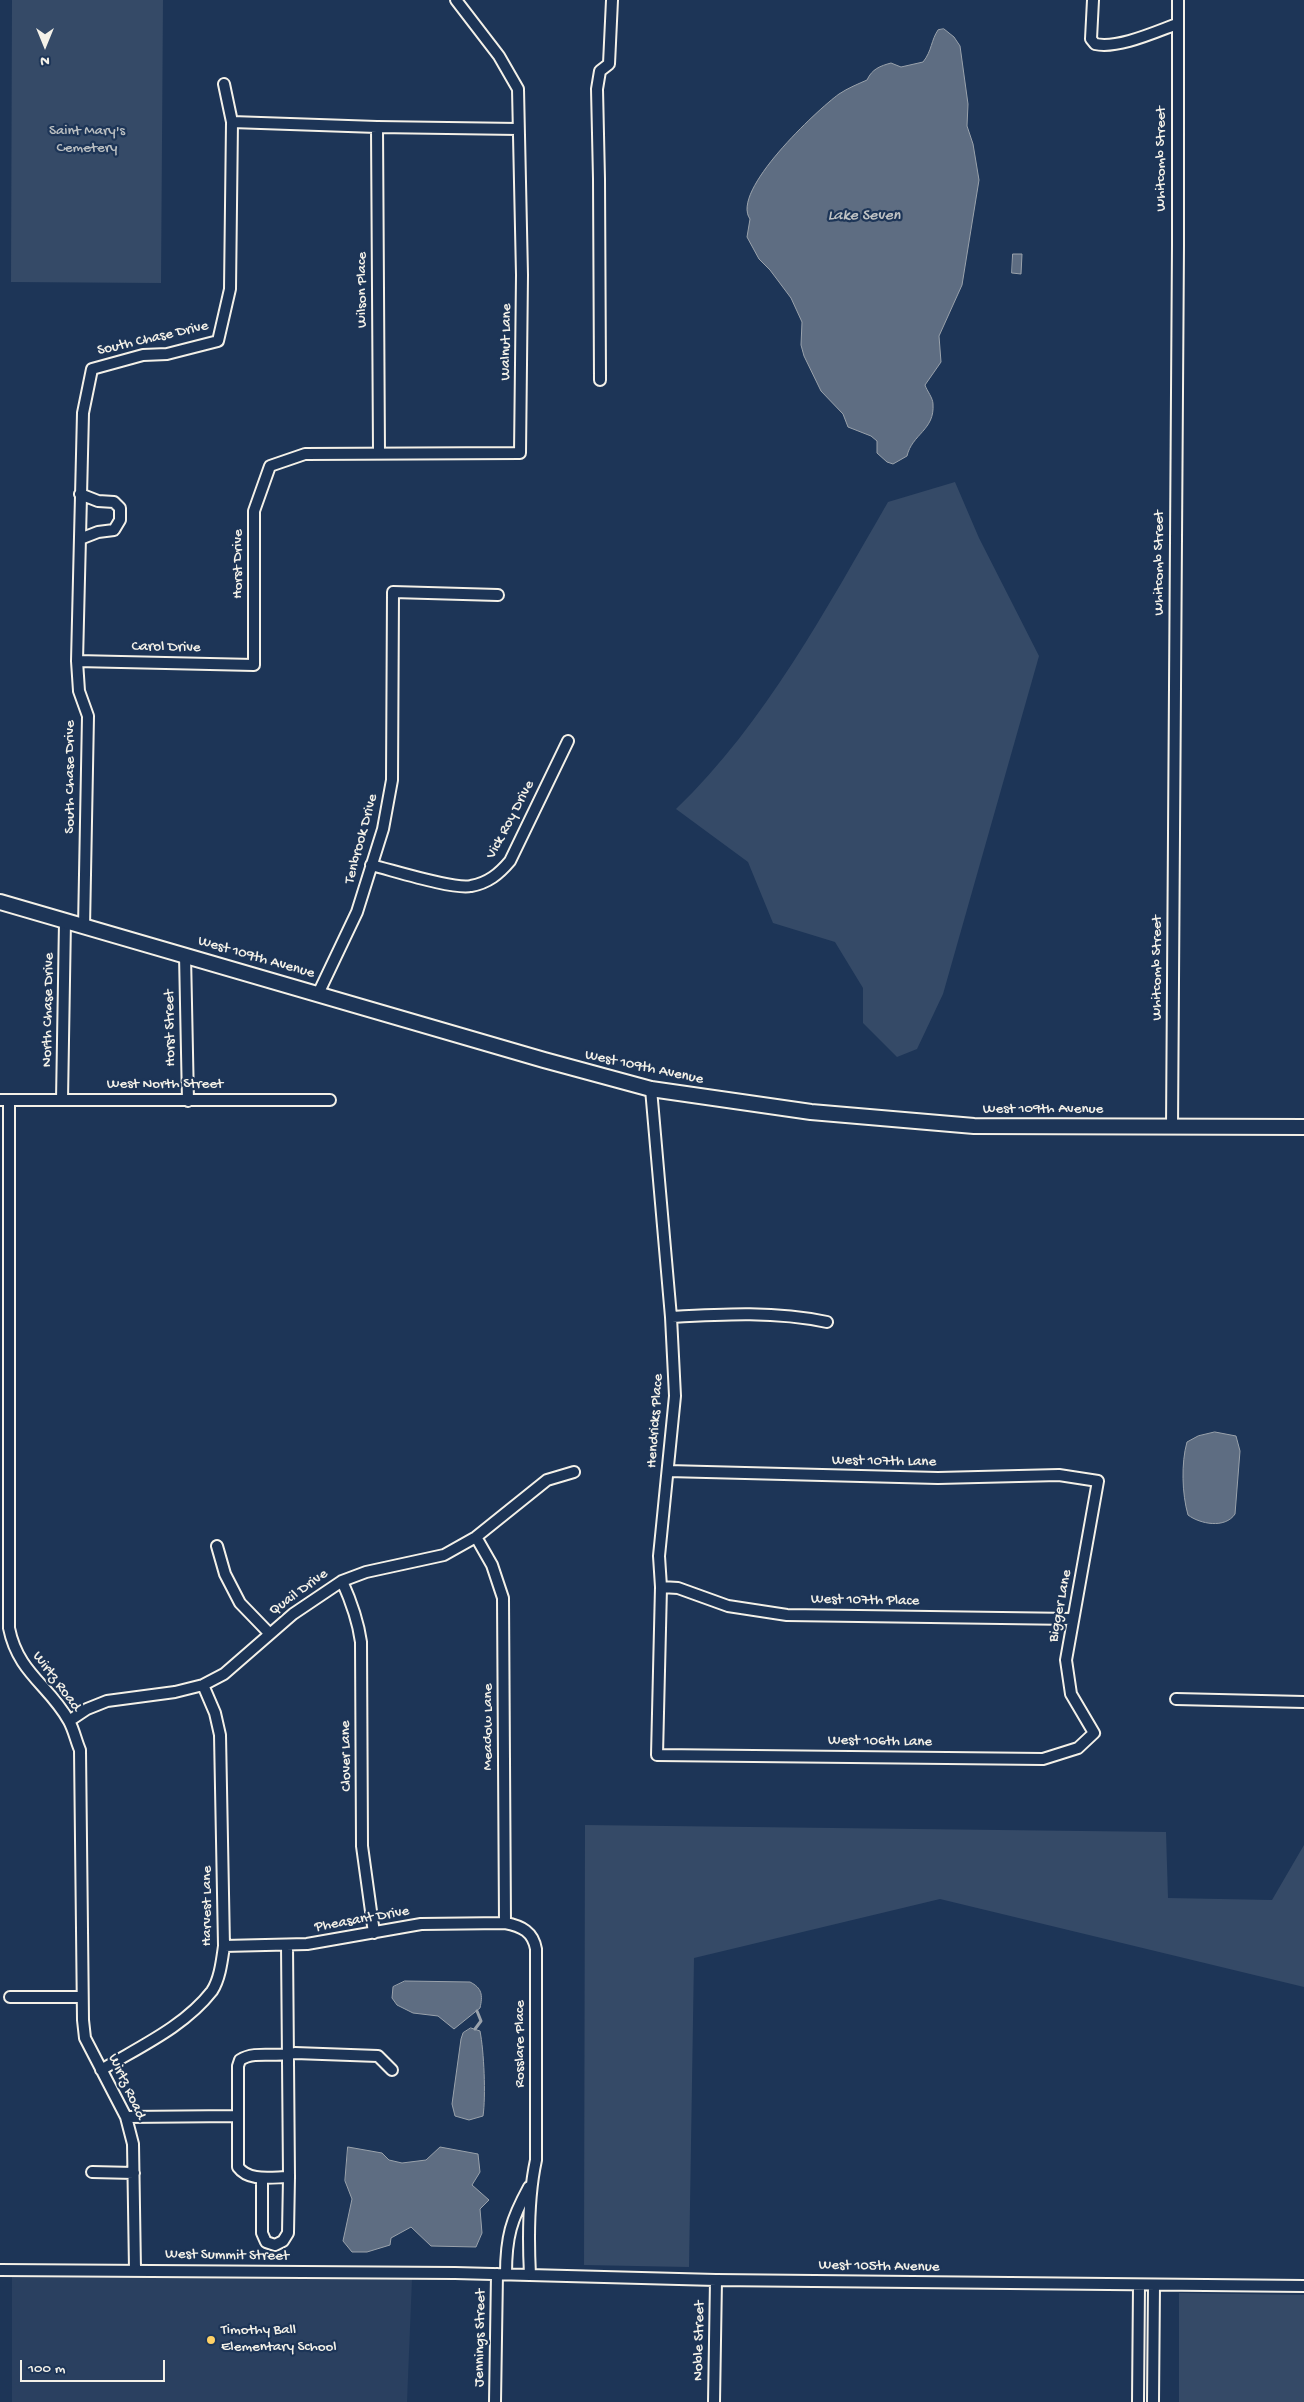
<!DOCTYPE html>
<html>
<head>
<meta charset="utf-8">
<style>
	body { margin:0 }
	#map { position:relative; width:1304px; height:2402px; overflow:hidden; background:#1d3557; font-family:"Gochi Hand",sans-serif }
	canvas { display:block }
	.north { position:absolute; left:20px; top:20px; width:50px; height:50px; -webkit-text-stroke:4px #1d3557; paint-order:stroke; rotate:180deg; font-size:14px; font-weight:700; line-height:20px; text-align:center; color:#f4f1e8 }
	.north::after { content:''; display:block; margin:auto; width:18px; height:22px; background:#f4f1e8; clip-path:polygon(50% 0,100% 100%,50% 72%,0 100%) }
	.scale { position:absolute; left:20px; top:2360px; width:145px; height:22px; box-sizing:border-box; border:2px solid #f4f1e8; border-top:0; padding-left:6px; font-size:15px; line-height:18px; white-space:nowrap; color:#f4f1e8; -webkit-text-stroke:4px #1d3557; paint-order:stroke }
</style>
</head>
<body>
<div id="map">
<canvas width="1304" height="2402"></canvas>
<div class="north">N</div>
<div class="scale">100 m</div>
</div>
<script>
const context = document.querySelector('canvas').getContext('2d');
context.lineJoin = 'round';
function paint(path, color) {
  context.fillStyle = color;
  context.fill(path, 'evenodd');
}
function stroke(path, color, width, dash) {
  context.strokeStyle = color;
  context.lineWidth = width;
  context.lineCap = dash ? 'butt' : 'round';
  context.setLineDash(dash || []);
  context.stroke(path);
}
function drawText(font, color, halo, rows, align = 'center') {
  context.font = font + ' "Gochi Hand",sans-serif';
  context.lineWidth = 4.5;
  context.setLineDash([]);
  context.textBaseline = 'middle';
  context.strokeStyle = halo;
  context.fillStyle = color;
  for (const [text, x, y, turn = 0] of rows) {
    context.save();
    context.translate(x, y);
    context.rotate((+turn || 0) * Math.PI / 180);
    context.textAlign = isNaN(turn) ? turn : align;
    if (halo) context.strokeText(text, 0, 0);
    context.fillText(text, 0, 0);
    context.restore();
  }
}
const built = new Path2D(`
	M12 2277 412 2279 407 2402H12Z`);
const green = new Path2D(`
	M12 0H163L161 283 11 282Z
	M955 482 979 538 1039 656 943 994 917 1049 897 1057 863 1023V988L835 942 773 923 748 862 676 809C766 722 826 609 888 502Z
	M585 1825 1166 1832 1168 1898 1272 1900 1304 1845V1987L940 1899 694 1958 689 2267 584 2265Z
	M1179 2293 1304 2295V2402H1179Z`);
const water = new Path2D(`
	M944 29 954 37 960 46 968 104 967 126 973 144 979 180 962 285 939 336 941 362 925 385C927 391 933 398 933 404 935 430 912 434 907 456L893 464 887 462 877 453V441L871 436 848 427 843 414 821 391 804 356 801 345 802 322 791 298 770 270 759 259 747 237 750 219C730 191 817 110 839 94 848 88 858 84 867 80 872 69 880 66 891 63L901 67 923 62C932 51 931 40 938 30Z
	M1013 254H1022L1021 274 1012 273Z
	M1215 1432 1236 1436 1240 1451 1235 1514C1225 1529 1200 1524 1188 1515 1182 1494 1181 1463 1187 1442L1198 1436Z
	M405 1981 470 1982C482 1988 483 1995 480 2008L454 2029 438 2016 413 2013 397 2005 392 1998 393 1987Z
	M471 2028 480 2031C484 2051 486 2096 483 2116L469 2120 455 2116 452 2104 461 2039 463 2033Z
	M348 2147 382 2153 389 2160 402 2163 426 2160 440 2147 478 2154 480 2172 472 2185 489 2200 480 2209 482 2233 476 2247 431 2246 411 2227 391 2238 390 2245 367 2252H352L343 2241 352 2199 345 2181Z`);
const stream = new Path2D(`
	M475 2029 481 2021 477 2011`);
const minor = new Path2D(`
	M1093 0 1091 39 1095 44C1118 49 1155 32 1177 24
	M224 84 232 122 377 127 518 129
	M377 127 379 453
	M600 380 599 179 597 89 600 71 609 64 612 0
	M80 494 98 501 114 502 120 508V520L114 530 98 532 80 539
	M77 661 254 665V511L270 466 305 454 520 453 522 275 518 89 499 56 456 0
	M371 865C392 870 454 890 471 886 488 883 499 874 510 861L568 741
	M84 927 88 716 79 691 77 661 83 413 92 369 143 355 167 354 218 341 230 289 232 122
	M185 955 188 1101
	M318 994 357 912 383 829 392 780 393 592 498 595
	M651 1089 671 1317 675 1396 659 1556 661 1587 657 1755 1043 1759 1078 1748 1094 1733 1071 1694 1066 1660 1098 1481 1059 1475 938 1478 668 1471
	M0 1100H330
	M9 1100V1628C18 1673 49 1685 69 1721 74 1730 76 1741 80 1750L83 2020 85 2038 126 2117 133 2144 135 2270
	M62 1100 65 921
	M1172 1127 1178 245V0
	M671 1317C724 1314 775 1311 827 1322
	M476 1537 492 1565 503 1598 505 1923
	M217 1546 225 1574 240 1603 270 1634
	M342 1581C351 1601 358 1620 361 1642L362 1846 374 1933
	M661 1587 678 1588 728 1606 787 1615 1073 1619
	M1176 1699 1304 1702
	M69 1721 87 1709 107 1701 175 1692 203 1685 224 1674 293 1614 342 1581 366 1572 444 1555 476 1537 547 1480 574 1472
	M287 1945 289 2177C272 2177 249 2182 238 2167V2066L240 2060C255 2050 278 2058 295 2053L378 2056 392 2070
	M224 1946 307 1944 421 1924 505 1923C522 1926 533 1932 536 1949V2160C528 2197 528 2236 530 2275
	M10 1997H82
	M101 2070C139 2047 184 2027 212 1991 220 1979 222 1960 224 1946L220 1735 215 1713 203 1685
	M126 2117 237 2116
	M92 2172 134 2173
	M262 2178V2233L266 2242 275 2245 283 2241 288 2233 289 2177
	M0 2270 455 2273 716 2280 1304 2286
	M506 2274C506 2237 511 2220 529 2187
	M495 2402 497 2274
	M714 2402 716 2280
	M1138 2402 1139 2285
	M1153 2402 1154 2285`);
const major = new Path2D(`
	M0 902 544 1060 651 1089 811 1112 974 1126 1304 1127`);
const markers = [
	[211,2340,5,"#ffd166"]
];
const parkNames = [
	["Saint Mary's",87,132],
	["Cemetery",87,149]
];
const streetNames = [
	["Whitcomb Street",1162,159,-90],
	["Wilson Place",363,290,-90],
	["South Chase Drive",153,339,-13],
	["Walnut Lane",507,342,-89],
	["Whitcomb Street",1160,563,-90],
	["Horst Drive",239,564,-90],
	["Carol Drive",166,648,1],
	["South Chase Drive",71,777,-90],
	["Vick Roy Drive",511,820,-62],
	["Tenbrook Drive",362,839,-75],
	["West 109th Avenue",256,958,16],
	["Whitcomb Street",1158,968,-90],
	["North Chase Drive",49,1010,-89],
	["Horst Street",171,1028,-91],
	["West 109th Avenue",644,1068,12],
	["West North Street",165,1085],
	["West 109th Avenue",1043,1110],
	["Hendricks Place",656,1421,-86],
	["West 107th Lane",884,1462,1],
	["Quail Drive",299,1593,-36],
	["West 107th Place",865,1601,1],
	["Bigger Lane",1061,1606,-79],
	["Wirtz Road",56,1682,53],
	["Meadow Lane",489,1727,-90],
	["West 106th Lane",880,1742,1],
	["Clover Lane",347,1756,-91],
	["Harvest Lane",208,1906,-90],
	["Pheasant Drive",362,1920,-10],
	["Rosslare Place",521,2044,-90],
	["Wirtz Road",126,2087,65],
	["West Summit Street",227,2256,1],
	["West 105th Avenue",879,2267,1],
	["Jennings Street",481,2338,-89],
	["Noble Street",700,2341,-89]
];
const poiNames = [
	["Timothy Ball",221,2331],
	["Elementary School",221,2348]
];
const waterNames = [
	["Lake Seven",864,217]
];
paint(built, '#2a4060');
paint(green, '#354a67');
paint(water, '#5e6d82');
stroke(water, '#9aa2ab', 1);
stroke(stream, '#9aa2ab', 3);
stroke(minor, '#f4f1e8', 14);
stroke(major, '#f4f1e8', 18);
stroke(minor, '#1d3557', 10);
stroke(major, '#1d3557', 14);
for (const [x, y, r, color] of markers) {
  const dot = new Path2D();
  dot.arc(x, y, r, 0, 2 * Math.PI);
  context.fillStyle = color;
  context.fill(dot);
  stroke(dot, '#1d3557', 2);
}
drawText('15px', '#bbbfc1', '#1d3557', parkNames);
drawText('15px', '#f4f1e8', '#1d3557', streetNames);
drawText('15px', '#f4f1e8', '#1d3557', poiNames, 'left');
drawText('italic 16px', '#c0c3c4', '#1d3557', waterNames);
</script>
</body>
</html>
